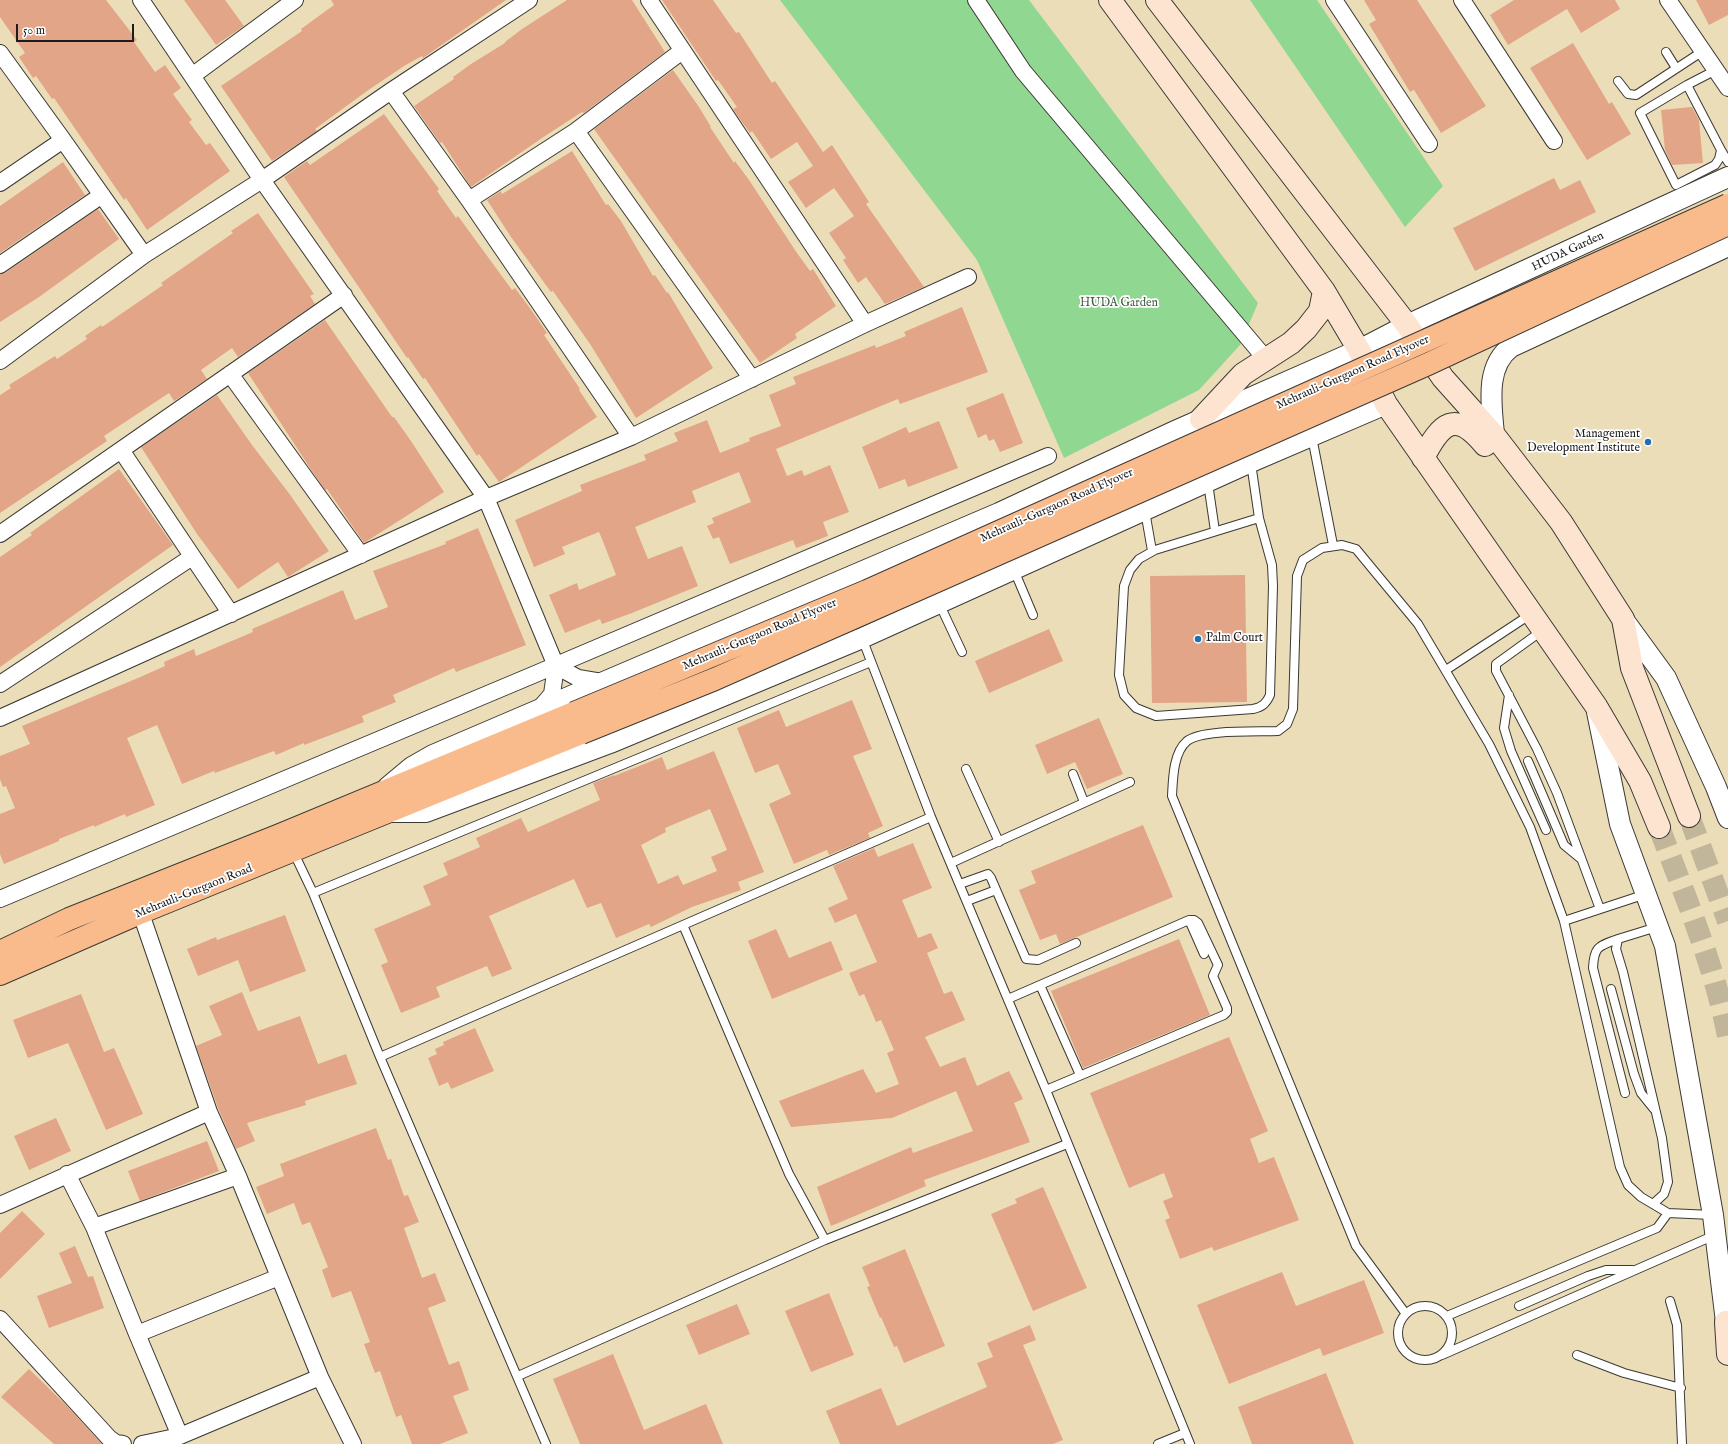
<!DOCTYPE html>
<html>
<head>
<meta charset="utf-8">
<style>
	body { margin:0 }
	#map { position:relative; width:1728px; height:1444px; overflow:hidden; background:#ecddb9; font-family:"IM FELL English",serif }
	canvas { display:block }
	.scale { position:absolute; left:16px; top:24px; width:118px; height:18px; box-sizing:border-box; border:2px solid #1c1c1c; border-top:0; padding-left:5px; font-size:12px; line-height:14px; white-space:nowrap; color:#1c1c1c; -webkit-text-stroke:3px #fff; paint-order:stroke }
</style>
</head>
<body>
<div id="map">
<canvas width="1728" height="1444"></canvas>
<div class="scale">50 m</div>
</div>
<script>
const context = document.querySelector('canvas').getContext('2d');
context.lineJoin = 'round';
function paint(path, color) {
  context.fillStyle = color;
  context.fill(path, 'evenodd');
}
function stroke(path, color, width, dash) {
  context.strokeStyle = color;
  context.lineWidth = width;
  context.lineCap = dash ? 'butt' : 'round';
  context.setLineDash(dash || []);
  context.stroke(path);
}
function drawText(font, color, halo, rows, align = 'center') {
  context.font = font + ' "IM FELL English",serif';
  context.lineWidth = 3.5;
  context.setLineDash([]);
  context.textBaseline = 'middle';
  context.strokeStyle = halo;
  context.fillStyle = color;
  for (const [text, x, y, turn = 0] of rows) {
    context.save();
    context.translate(x, y);
    context.rotate((+turn || 0) * Math.PI / 180);
    context.textAlign = isNaN(turn) ? turn : align;
    if (halo) context.strokeText(text, 0, 0);
    context.fillText(text, 0, 0);
    context.restore();
  }
}
const green = new Path2D(`
	M780 0H1029L1258 303 1240 345 1199 390 1064 458 977 260Z
	M1250 0H1317L1443 186 1405 227Z`);
const building = new Path2D(`
	M0 0H106L137 40 134 42 155 72 165 65 181 88 173 94 192 120 189 122 206 145 210 143 230 171 147 230 126 198 124 200 54 98 52 99 36 76 33 78 19 57 25 53 0 17Z
	M184 0H225L244 26 216 45Z
	M331 0H506L423 58 422 56 404 66 367 91 315 129 317 131 272 161 221 86 302 31 301 29 334 5Z
	M567 0H632L665 52 584 113 582 112 542 138 471 187 442 142 440 143 414 106 454 79 453 77 471 64 505 43V42L522 29Z
	M662 0H713L736 33 739 32 772 83 775 81 823 152 832 145 869 202 866 204 924 287 885 304 866 277 858 283 843 260 846 258 829 233 854 216 834 188 806 208 788 182 813 166 797 142 771 159 752 131 750 133 737 115 733 109 737 107 718 80 716 81Z
	M1364 0H1417L1486 106 1441 133 1414 90 1410 92 1369 24 1376 20Z
	M1514 0H1615L1620 9 1581 33 1567 9 1508 45 1490 15Z
	M1696 0H1728V15L1709 25Z
	M1573 43 1609 104 1612 102 1631 134 1587 160 1530 68Z
	M673 70 699 107 711 127H710L734 163 735 161 749 180 797 253 810 271 813 269 836 306 795 334 797 338 760 363 594 129Z
	M1692 107 1699 120 1703 163 1672 165 1665 150 1661 110Z
	M384 114 439 189 437 191 456 218 458 216 512 290 515 288 532 311 547 333 544 335 580 389 579 390 597 417 499 482 479 454 477 456 425 378 423 379 408 357 407 358 284 177 307 161 310 165Z
	M572 151 606 205 608 204 621 221 653 276 655 275 667 293 668 292 713 368 636 418 590 344 553 291 551 292 511 237 487 200 501 191 502 194Z
	M63 162 85 195 0 253V206Z
	M1554 178 1560 190 1580 180 1596 212 1475 271 1453 228Z
	M98 209 119 239 39 297 0 322V274L5 273Z
	M258 213 314 294 310 296 315 304 238 357 232 348 201 370 207 379 174 401 169 393 104 436 107 441 0 513V395L11 388 9 385 55 356 57 359 87 339 85 336 101 325 102 327 163 285 161 283 233 233 231 231Z
	M962 307 988 372 900 404 898 399 776 449 787 476 802 470 804 476 830 465 849 512 823 522 828 536 796 548 793 540 730 564 719 537 713 539 707 526 714 523 712 518 751 502 739 472 692 491 696 502 635 527 648 559 682 546 698 586 632 613 602 624 600 619 565 633 549 595 577 583 579 590 616 575 602 539 599 532 562 547 565 554 534 567 515 520 582 491 580 485 646 460 644 455 678 441 674 433 707 420 720 453 750 441 749 438 781 426 769 395 796 384 793 377 875 345 876 348 906 336 904 332Z
	M325 320 392 417H394L411 441 444 492 364 543 327 489 325 490 310 468 248 373Z
	M1003 393 1023 443 1000 452 994 439 989 441 986 434 978 438 966 408Z
	M217 395 252 445 291 496 329 551 288 577 278 562 238 589 197 534 141 447Z
	M939 421 958 468 908 487 905 479 879 489 862 447 906 427 909 433Z
	M119 469 173 545 0 667V557L32 535 30 533Z
	M478 528 526 645 456 672 454 668 393 695 396 702 362 716 364 722 336 733 304 745V743L276 755 274 751 215 773 214 771 182 784 157 725 127 738 155 805 126 817 125 814 94 827V825L59 839V841L4 864 0 854V814L15 808 6 786 3 787 0 779V756L30 744 22 726 138 678 165 666 164 662 194 649 196 656 253 632 252 629 343 590 355 620 388 607 373 571 446 544 445 542Z
	M1245 575 1247 702 1152 703 1150 576Z
	M1049 629 1063 661 989 693 975 661Z
	M852 700 872 749 853 756 883 826 868 833 870 838 829 855 827 850 794 864 769 804 791 794 778 764 755 773 737 728 779 710 786 727Z
	M1099 718 1123 774 1087 789 1075 762 1047 774 1035 745Z
	M714 751 764 872 738 882 741 890 692 907 651 927 649 924 616 938 601 903 587 908 574 879 489 916 512 969 492 977 487 966 436 987 440 997 401 1013 381 965 388 962 374 929 431 905 423 886 448 875 443 863 480 847 476 838 521 818 528 832 600 800 593 783 614 775V776L662 757 667 770ZM710 809 727 850 711 857 717 871 683 885 678 875 658 884 641 845 666 832 665 828Z
	M1143 825 1173 897 1060 944 1056 934 1040 940 1019 890 1036 883 1031 871Z
	M913 843 932 888 902 900 918 938 931 933 938 948 927 953 944 994 952 991 965 1020 925 1037 940 1067 965 1057 977 1086 1009 1071 1023 1099 1014 1103 1030 1142 924 1180 926 1186 831 1226 817 1187 911 1147 913 1153 973 1131 956 1091 892 1118 791 1127 779 1101 863 1069 876 1093 899 1084 887 1053 894 1050 881 1020 876 1022 864 994 859 996 849 973 877 962 856 914 835 923 828 908 848 899 833 866 874 848 878 857Z
	M285 915 306 971 250 992 238 960 198 976 187 949 216 937 217 940Z
	M776 929 789 958 831 941 843 970 772 999 748 941Z
	M1179 939 1210 1015 1083 1068 1051 991Z
	M242 992 258 1031 300 1016 318 1064 346 1054 357 1084 305 1101 306 1105 247 1123 255 1141 236 1149 218 1108 196 1046 222 1035 209 1006Z
	M81 994 104 1052 114 1048 143 1114 106 1130 68 1043 28 1058 13 1020Z
	M475 1028 494 1071 451 1089 448 1082 439 1086 428 1058 437 1054 435 1049 444 1045 443 1042Z
	M1229 1037 1268 1131 1250 1139 1259 1163 1274 1157 1299 1220 1214 1251 1212 1247 1180 1259 1165 1220 1170 1218 1163 1201 1173 1197 1164 1173 1129 1188 1090 1093Z
	M56 1118 71 1151 29 1170 14 1136Z
	M376 1128 388 1160 391 1159 404 1196 408 1195 419 1222 404 1228 422 1278 435 1273 446 1301 428 1308 449 1365 459 1361 469 1390 453 1396 468 1433 440 1444H412L401 1415 396 1417 380 1371 375 1373 364 1344 370 1342 351 1291 332 1298 322 1270 328 1267 310 1222 302 1225 294 1203 267 1214 256 1187 284 1176 280 1164Z
	M207 1141 219 1171 140 1201 128 1171Z
	M1043 1187 1087 1288 1033 1311 991 1214 1017 1203 1015 1199Z
	M22 1211 45 1234 0 1279V1233Z
	M75 1246 88 1277 93 1276 104 1308 49 1328 37 1296 72 1283 59 1253Z
	M905 1249 945 1346 904 1363 897 1346 894 1347 881 1317 880 1318 867 1287 870 1286 862 1267Z
	M1282 1272 1296 1306 1364 1280 1384 1333 1323 1356 1320 1348 1229 1384 1197 1305Z
	M829 1293 854 1355 811 1372 785 1311Z
	M737 1304 750 1334 699 1355 686 1325Z
	M1030 1325 1036 1340 1023 1345 1063 1440 1053 1444H840L826 1411 881 1388 897 1426 987 1387 977 1363 993 1357 987 1343Z
	M613 1354 644 1430 706 1404 723 1444H580L553 1379Z
	M29 1369 65 1404 102 1444H54L1 1397Z
	M1326 1373 1354 1444H1252L1238 1407Z`);
const secondaryTunnel = new Path2D(`
	M1689 816 1728 921
	M1659 827C1685 896 1714 964 1728 1036`);
const service = new Path2D(`
	M1666 52 1676 68
	M1618 81 1628 94 1636 95 1703 51
	M1687 85 1721 150 1719 159 1715 165 1676 185 1640 113Z
	M1687 85 1716 70
	M1721 150 1728 162
	M1312 437 1333 545
	M1251 463 1259 518 1272 565 1273 586 1270 695C1266 704 1262 707 1253 709L1156 716 1136 708 1124 695 1119 675 1124 586 1130 570 1139 559 1155 550 1259 518
	M1208 483 1215 531
	M1145 511 1152 551
	M1014 570 1033 615
	M939 603 962 652
	M1543 630 1496 664V671L1537 749 1557 793 1600 909
	M862 638 931 817 1046 1090 1190 1444
	M1446 670 1531 614
	M1509 695 1504 728 1511 751 1546 830
	M1528 761 1564 845 1581 859
	M966 769 999 842
	M1073 774 1084 802
	M293 851 313 893 380 1057 546 1444
	M951 863 1130 782
	M960 884 988 874 991 878 1026 959 1038 960 1076 943
	M313 893 871 662
	M967 901 996 890
	M1189 920 1204 954
	M1564 921 1646 894
	M683 925 789 1174 825 1240
	M1618 939C1599 946 1594 946 1593 968L1625 1093
	M1040 985 1080 1075
	M1611 989 1634 1074 1641 1093 1654 1109
	M1008 999 1189 920H1194L1198 923 1218 965 1213 976 1227 1008V1012L1224 1015 1046 1090
	M380 1057 931 817
	M1653 1204 1664 1194 1668 1182 1662 1138 1623 972 1616 949 1618 939 1657 927
	M1670 1301 1677 1325 1682 1444
	M1398 1333a27 27 0 1 1 54 0a27 27 0 1 1-54 0Z
	M1519 1306 1588 1276 1606 1270H1632
	M1406 1314 1356 1246 1172 796C1173 779 1173 753 1187 741 1202 729 1257 732 1278 731L1287 724 1293 709 1297 576 1303 560 1322 548 1342 545 1356 549 1418 624 1489 744 1530 827 1564 921 1620 1167 1628 1185 1641 1197 1668 1213 1712 1215
	M1447 1316 1657 1228 1668 1213
	M1442 1355 1715 1235
	M1577 1355 1624 1373 1681 1388
	M518 1376 825 1240 1067 1144
	M1158 1444 1185 1433`);
const minor = new Path2D(`
	M141 0 262 180 486 498 556 666 552 694 540 708
	M649 0 865 324
	M976 0 1023 71 1265 358
	M1334 0 1429 144
	M1462 0 1554 141
	M1668 0 1728 88
	M0 53 63 140 144 255
	M192 76 295 0
	M391 91 469 200 631 437
	M576 131 752 379
	M0 183 63 140
	M469 200 576 131 682 51
	M0 265 102 195
	M0 361 144 255 262 180 391 91 529 0
	M230 374 361 555
	M121 450 231 614
	M0 534 344 295
	M556 666 578 678 602 682
	M0 684 192 557
	M0 718 486 498 631 437 865 324 968 277
	M0 899 533 675 1048 456
	M137 902 209 1112 238 1176 320 1377 353 1444
	M67 1174 94 1227
	M238 1176 94 1227 137 1334 180 1436 320 1377
	M0 1205 209 1112
	M0 1319 109 1438 116 1443 123 1444
	M137 1334 279 1277
	M142 1444 180 1436`);
const tertiary = new Path2D(`
	M1494 435C1492 407 1484 367 1511 347L1728 246
	M1623 619 1666 678 1716 787 1728 818
	M1597 712 1620 824 1665 946 1713 1215 1726 1322 1728 1327
	M388 787 412 767 433 755 999 513 1175 431 1359 350 1407 325 1728 177
	M389 812H426L610 743 862 638 1251 462 1386 404`);
const secondary = new Path2D(`
	M1110 0 1324 291 1359 350 1386 404 1596 706 1640 781 1659 827
	M1157 0 1407 325 1443 378 1494 435 1561 522 1623 619 1632 668 1689 816
	M1201 419 1243 374 1291 343 1306 329 1320 311 1324 291
	M1423 458C1441 423 1455 409 1485 445
	M1726 1322 1728 1354`);
const primary = new Path2D(`
	M0 952 69 919 280 835 574 713
	M0 974 142 912 581 733`);
const primaryBridge = new Path2D(`
	M574 713 867 591 1728 205
	M581 733 715 679 1428 364 1728 224`);
const markers = [
	[1648,442,4,"#1f6fb2"],
	[1198,639,4,"#1f6fb2"]
];
const streetNames = [
	["HUDA Garden",1568,252,-25],
	["Mehrauli-Gurgaon Road Flyover",1353,373,-24],
	["Mehrauli-Gurgaon Road Flyover",1057,506,-24],
	["Mehrauli-Gurgaon Road Flyover",760,635,-23],
	["Mehrauli-Gurgaon Road",194,892,-22]
];
const parkNames = [
	["HUDA Garden",1119,304]
];
const poiNames = [
	["Management",1640,435],
	["Development Institute",1640,449],
	["Palm Court",1206,639,"left"]
];
paint(green, '#90d792');
paint(building, '#e2a587');
stroke(secondaryTunnel, '#c2b69a', 22, [22, 11]);
stroke(service, '#3b3934', 10);
stroke(minor, '#3b3934', 18);
stroke(tertiary, '#3b3934', 22);
stroke(secondary, '#3b3934', 24);
stroke(primary, '#3b3934', 24);
stroke(service, '#fff', 8);
stroke(minor, '#fff', 16);
stroke(tertiary, '#fff', 20);
stroke(secondary, '#fde4d1', 22);
stroke(primary, '#fabb8c', 22);
stroke(primaryBridge, '#3b3934', 24, []);
stroke(primaryBridge, '#fabb8c', 22);
for (const [x, y, r, color] of markers) {
  const dot = new Path2D();
  dot.arc(x, y, r, 0, 2 * Math.PI);
  context.fillStyle = color;
  context.fill(dot);
  stroke(dot, '#fff', 1.5);
}
drawText('12px', '#1c1c1c', '#fff', streetNames);
drawText('12px', '#455d45', '#fff', parkNames);
drawText('12px', '#1c1c1c', '#fff', poiNames, 'right');
</script>
</body>
</html>
